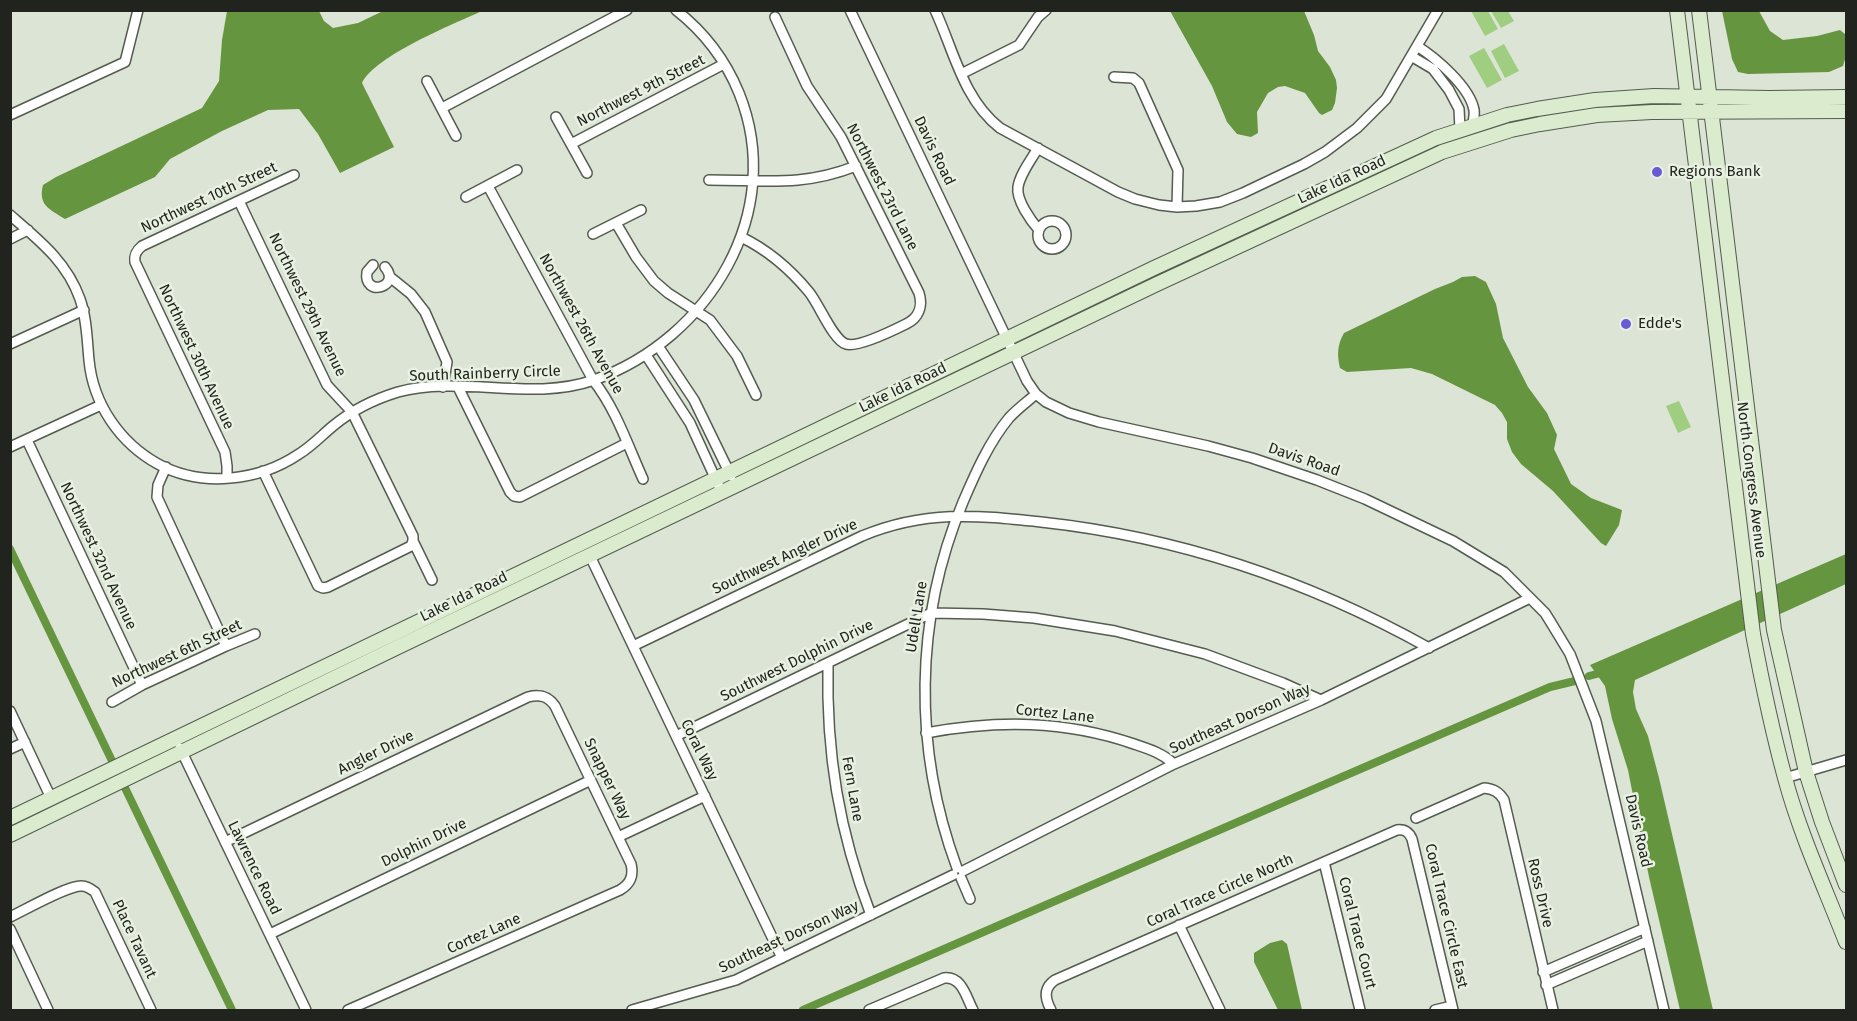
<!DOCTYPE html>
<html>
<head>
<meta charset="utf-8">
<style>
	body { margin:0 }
	#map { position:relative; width:1857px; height:1021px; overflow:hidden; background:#dbe4d5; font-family:"Fira Sans",sans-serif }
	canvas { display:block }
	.frame { position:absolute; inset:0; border:12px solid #21241e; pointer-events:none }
</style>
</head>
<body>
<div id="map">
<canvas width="1857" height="1021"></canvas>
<div class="frame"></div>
</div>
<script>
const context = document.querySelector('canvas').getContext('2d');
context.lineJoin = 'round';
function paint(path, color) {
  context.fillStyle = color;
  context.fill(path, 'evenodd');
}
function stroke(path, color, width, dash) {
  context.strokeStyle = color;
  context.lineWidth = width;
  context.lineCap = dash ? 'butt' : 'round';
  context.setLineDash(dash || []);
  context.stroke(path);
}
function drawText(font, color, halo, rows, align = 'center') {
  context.font = font + ' "Fira Sans",sans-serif';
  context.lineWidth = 5;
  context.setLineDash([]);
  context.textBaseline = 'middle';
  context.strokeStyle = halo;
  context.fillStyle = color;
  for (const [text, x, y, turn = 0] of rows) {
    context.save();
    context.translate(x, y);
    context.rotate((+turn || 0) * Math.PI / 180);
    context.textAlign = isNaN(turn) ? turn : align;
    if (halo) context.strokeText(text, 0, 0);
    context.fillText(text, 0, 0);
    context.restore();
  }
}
const green = new Path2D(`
	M1471 11H1488L1498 29 1485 36Z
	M1491 11H1508L1514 21 1501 28Z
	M1504 44 1519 71 1505 78 1491 51Z
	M1484 48 1502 80 1487 88 1469 56Z
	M1679 401 1691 427 1678 433 1666 406Z`);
const water = new Path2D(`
	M227 11H319L324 21 333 28 358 23 383 11H482C453 24 375 56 362 83L394 147 340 173 318 134 299 109 268 110 222 131 170 159 155 177 65 219C49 209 38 205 43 185L56 177 202 108 219 81 222 40Z
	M1170 11H1304L1314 35 1318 51 1330 67 1336 80 1337 88 1335 103 1332 110 1322 115 1319 113 1305 93 1285 86 1278 87 1268 93 1257 112 1258 133 1251 137 1237 134 1227 122 1212 86Z
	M1722 11H1759L1770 31 1783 40 1817 36 1840 30 1846 35V56L1843 66 1829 72 1748 74 1738 72 1732 59Z
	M1475 276 1486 282 1496 304 1503 338 1528 387 1547 413 1557 435 1554 449 1571 484 1591 498 1622 510 1619 525 1606 546 1601 543 1553 491 1521 464 1512 452 1507 439V422L1502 413 1495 405 1432 374 1411 368 1347 372 1340 368C1337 355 1337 345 1344 333L1435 289 1453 282 1462 277Z
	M1846 554V584L1635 680 1633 692 1636 709 1648 736 1659 778 1713 1010H1680L1649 877 1628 770 1612 719 1605 686 1590 665Z
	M1282 940 1287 944 1302 1010H1278L1254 962V953L1270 943Z`);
const canal = new Path2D(`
	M10 549 232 1010
	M1589 676 1608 671
	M803 1010 1550 687 1575 681`);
const street = new Path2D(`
	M850 10 1027 381 1036 394 1046 402 1069 413 1099 422 1208 446 1252 458 1317 480 1365 499 1453 541 1504 572 1545 613 1550 621 1570 654 1596 721 1664 1010
	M935 10C954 51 963 99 1000 128L1118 192 1135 199 1159 205 1177 207 1196 206 1220 202 1243 193 1304 164 1325 152 1357 128 1386 99 1438 10
	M1417 46C1436 58 1470 87 1474 110 1475 115 1473 120 1473 125
	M1411 56 1433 69 1449 90 1459 109 1460 129
	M961 74 1019 45 1038 17 1046 10
	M1114 77 1133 78 1139 83 1178 170 1177 207
	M427 81 456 136
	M442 108 627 10
	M10 115 125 62 138 10
	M556 117 587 173
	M571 144 724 64
	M1038 148C1031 160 1020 174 1018 187 1016 200 1031 221 1039 230
	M709 180C764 180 803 187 856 166
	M488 186 593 380C616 409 628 446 643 479
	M466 197 517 170
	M239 201 327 385 352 412 413 536V541L432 580
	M10 215C39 240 67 262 80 299 87 319 87 340 89 360 93 404 120 443 158 464 202 488 259 481 299 454 312 446 322 435 333 426 351 411 375 399 398 392 462 375 531 402 594 380 709 339 787 212 739 93 726 61 704 32 676 10
	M1038 235a14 14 0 1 1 28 0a14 14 0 1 1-28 0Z
	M616 223 636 257 654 281 668 293 710 320 737 356 756 395
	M593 234 641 210
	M741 237C768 250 790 269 809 292 819 304 833 340 846 344 858 348 894 330 906 324 919 318 923 306 919 293L841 137 807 86 775 17
	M10 239 28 230
	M373 265 367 272C363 298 402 287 385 267
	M390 277 411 294 425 312 447 362 443 387
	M10 344 84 310
	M658 346 694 400 731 476
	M646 355 690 423 722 493
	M458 387 510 492 514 496 520 497 627 443
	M27 440 142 685
	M10 447 101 405
	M166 467 158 485 157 497 226 646
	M263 471 318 586 323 588 328 587 411 546 413 541
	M227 478V466L225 452 135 262C134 255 136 251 142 246L294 175
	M590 556 782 958
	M633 646 862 536C925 510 975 515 1041 522 1179 537 1309 581 1429 648
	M828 664C826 753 839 832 871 915
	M112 702 142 685 226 646 255 634
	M10 711 51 798
	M926 733C997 720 1064 720 1134 744 1149 749 1162 753 1174 764
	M676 736 931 613 983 614 1034 618 1115 631 1205 654 1283 683 1321 700
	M180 748 306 1010
	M10 749 25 742
	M1785 778 1846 760
	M1416 818 1484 788C1494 789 1499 792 1504 800L1553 1010
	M618 837 705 796
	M225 842 528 697C540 694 548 696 555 706L631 864C634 876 630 884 620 890L348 1010
	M1324 862 1360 1010
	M957 868C913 749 914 619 963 502 975 474 989 442 1009 418 1017 409 1027 402 1036 394
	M963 871 1174 764 1321 700 1530 598
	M961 878 970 899
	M10 917C25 910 68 885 82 886 87 886 91 889 95 892L151 1010
	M1179 925 1220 1010
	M10 929 48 1010
	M270 934 591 780
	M1543 972 1645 928
	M1546 985 1648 941
	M632 1010 736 980 953 875
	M869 1010 944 978C962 976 966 997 973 1010
	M1051 1010C1045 999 1043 988 1055 980L1397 830C1405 829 1409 832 1412 839L1453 1010
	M1435 1010 1452 1006`);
const secondary = new Path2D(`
	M1677 10 1753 634C1762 682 1772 730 1785 778 1800 834 1825 888 1846 942
	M1699 10 1774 630 1806 772 1822 822 1846 885
	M10 818 1154 268 1436 138 1507 115 1537 109 1595 100 1654 96 1769 98 1846 97
	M10 835 400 646 1157 284 1442 152 1511 130 1540 124 1597 115 1652 112 1846 111`);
const markers = [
	[1657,172,6,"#675cd5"],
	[1626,324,6,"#675cd5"]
];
const streetNames = [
	["Northwest 9th Street",641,91,-27],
	["Davis Road",934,151,64],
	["Lake Ida Road",1342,180,-25],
	["Northwest 23rd Lane",882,187,63],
	["Northwest 10th Street",209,198,-25],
	["Northwest 29th Avenue",307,305,64],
	["Northwest 26th Avenue",581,324,61],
	["Northwest 30th Avenue",196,357,65],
	["South Rainberry Circle",485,374,-2],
	["Lake Ida Road",903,388,-26],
	["Davis Road",1304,460,19],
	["North Congress Avenue",1751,480,83],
	["Northwest 32nd Avenue",98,556,65],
	["Southwest Angler Drive",785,557,-25],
	["Lake Ida Road",464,597,-26],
	["Udell Lane",917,617,-81],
	["Northwest 6th Street",177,654,-25],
	["Southwest Dolphin Drive",797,661,-26],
	["Cortez Lane",1055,714,6],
	["Southeast Dorson Way",1240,719,-24],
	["Coral Way",699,750,64],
	["Angler Drive",376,753,-26],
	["Snapper Way",607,779,64],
	["Fern Lane",852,789,80],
	["Davis Road",1638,831,77],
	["Dolphin Drive",424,843,-26],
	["Lawrence Road",254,868,64],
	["Coral Trace Circle North",1220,891,-24],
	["Ross Drive",1540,893,77],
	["Coral Trace Circle East",1446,916,77],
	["Coral Trace Court",1357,933,76],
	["Cortez Lane",484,934,-24],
	["Southeast Dorson Way",789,937,-25],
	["Place Tavant",134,939,65]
];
const poiNames = [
	["Regions Bank",1669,172],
	["Edde's",1638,324]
];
paint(green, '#a0ce80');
paint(water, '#669540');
stroke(canal, '#669540', 8);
stroke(street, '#545c4f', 12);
stroke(secondary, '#545c4f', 16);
stroke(street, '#fff', 9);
stroke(secondary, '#daeccd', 14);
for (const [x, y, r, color] of markers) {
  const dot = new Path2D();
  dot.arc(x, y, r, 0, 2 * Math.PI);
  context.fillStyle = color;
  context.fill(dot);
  stroke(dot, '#e8f1e2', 2);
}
drawText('15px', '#21241e', '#e8f1e2', streetNames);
drawText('15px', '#21241e', '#e8f1e2', poiNames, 'left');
</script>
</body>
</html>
